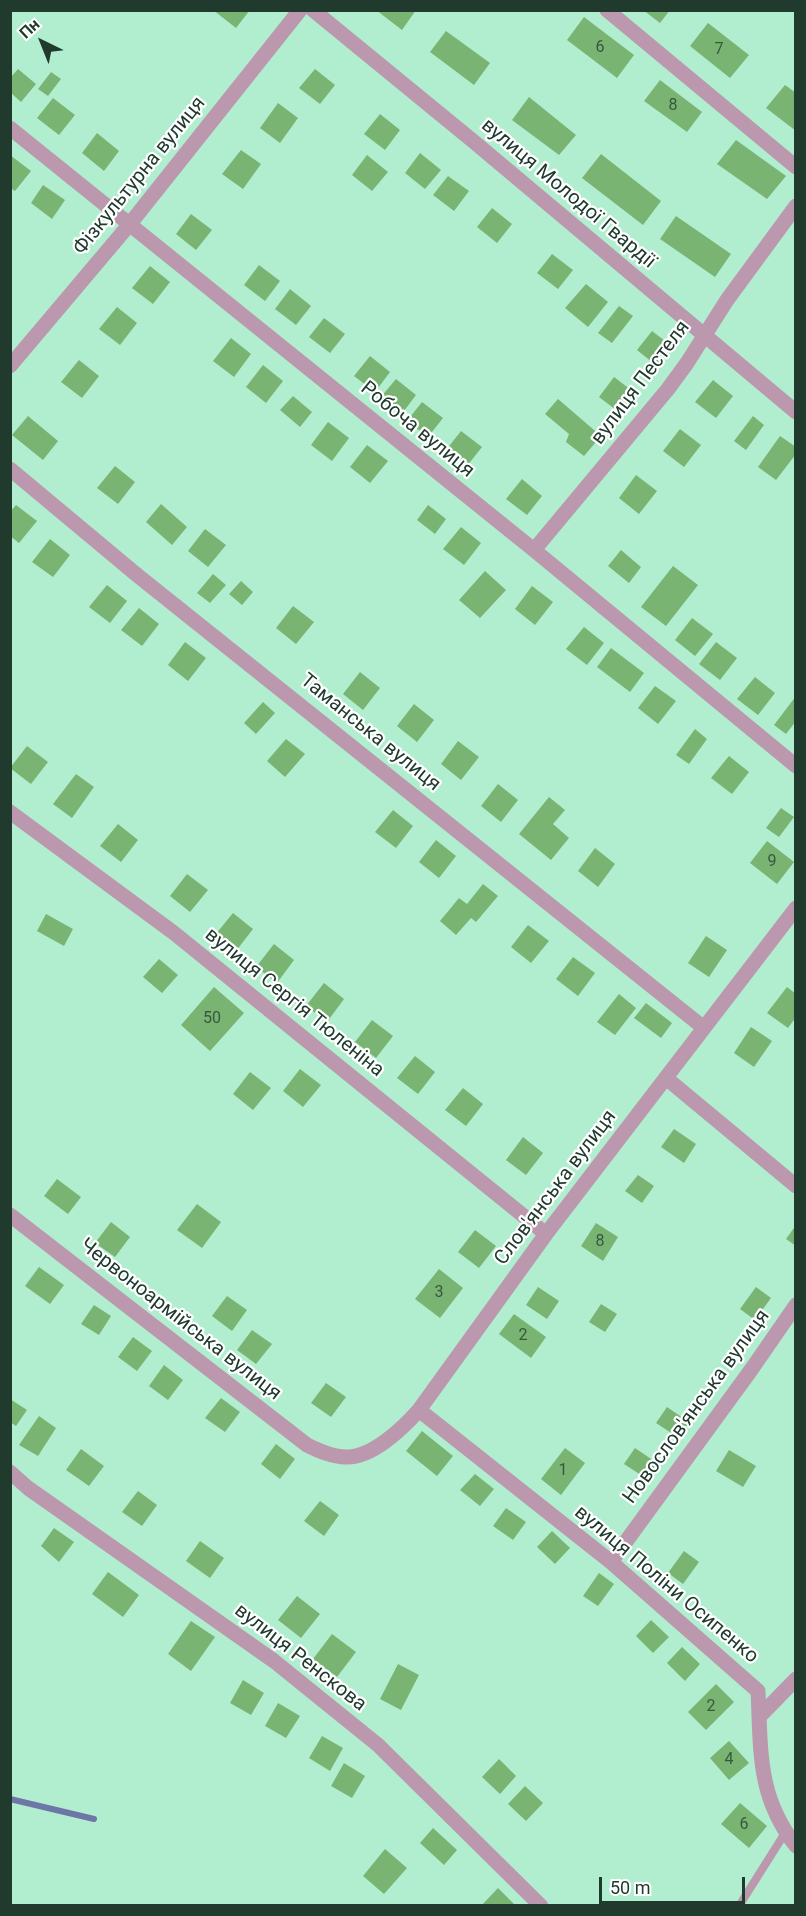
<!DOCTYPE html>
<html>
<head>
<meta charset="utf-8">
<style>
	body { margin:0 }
	#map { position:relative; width:806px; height:1916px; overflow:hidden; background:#b0eecf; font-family:Roboto,sans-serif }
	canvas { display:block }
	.frame { position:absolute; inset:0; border:12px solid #213a2e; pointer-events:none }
	.north { position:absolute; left:12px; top:12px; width:60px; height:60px; -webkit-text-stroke:4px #fff; paint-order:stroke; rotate:317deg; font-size:16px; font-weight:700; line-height:24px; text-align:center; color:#213a2e }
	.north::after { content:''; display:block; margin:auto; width:21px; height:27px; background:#213a2e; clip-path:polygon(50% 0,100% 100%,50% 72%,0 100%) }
	.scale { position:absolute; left:599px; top:1877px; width:146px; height:27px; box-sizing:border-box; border:3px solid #213a2e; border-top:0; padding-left:8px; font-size:18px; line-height:21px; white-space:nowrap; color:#213a2e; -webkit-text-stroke:4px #fff; paint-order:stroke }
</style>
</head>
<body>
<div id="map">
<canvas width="806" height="1916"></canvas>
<div class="frame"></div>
<div class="north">Пн</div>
<div class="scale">50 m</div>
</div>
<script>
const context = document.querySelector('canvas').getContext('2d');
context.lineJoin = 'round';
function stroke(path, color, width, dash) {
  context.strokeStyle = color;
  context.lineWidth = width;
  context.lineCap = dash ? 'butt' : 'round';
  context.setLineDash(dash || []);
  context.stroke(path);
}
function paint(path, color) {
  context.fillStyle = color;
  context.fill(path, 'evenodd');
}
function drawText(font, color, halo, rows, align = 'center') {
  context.font = font + ' Roboto,sans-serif';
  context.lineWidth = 4.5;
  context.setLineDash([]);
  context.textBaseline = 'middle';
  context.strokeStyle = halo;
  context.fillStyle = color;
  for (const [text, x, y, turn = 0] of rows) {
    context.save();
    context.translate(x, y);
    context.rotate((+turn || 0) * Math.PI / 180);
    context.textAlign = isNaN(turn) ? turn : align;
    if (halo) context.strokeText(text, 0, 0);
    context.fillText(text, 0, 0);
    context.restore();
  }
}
const stream = new Path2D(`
	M10 1799 94 1819`);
const building = new Path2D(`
	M213 10H250L236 28Z
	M376 10H416L402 30Z
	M643 10H670L660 23Z
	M584 17 634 55 617 78 567 40Z
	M708 23 749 55 730 78 690 46Z
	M446 31 490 63 474 85 430 52Z
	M18 69 36 84 21 102 10 92V78Z
	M315 69 335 85 320 104 299 88Z
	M51 72 61 79 48 96 38 89Z
	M660 80 702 112 687 132 644 101Z
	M785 85 796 93V131L766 108Z
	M529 97 576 135 559 155 512 120Z
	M53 98 75 115 59 135 37 118Z
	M278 103 298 118 280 143 260 128Z
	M380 114 400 130 385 150 364 134Z
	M97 133 119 151 104 171 82 153Z
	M736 140 786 176 767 199 717 164Z
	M241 150 261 164 243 189 222 174Z
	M420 153 441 170 425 189 405 173Z
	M601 154 661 201 643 225 582 178Z
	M10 155 31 171 15 191 10 188Z
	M367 155 388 172 372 191 352 175Z
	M448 176 469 191 454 211 433 195Z
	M43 185 65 200 52 219 31 203Z
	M492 208 512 224 497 243 477 227Z
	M191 214 212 230 196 250 176 234Z
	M676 216 731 254 715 277 660 239Z
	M552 254 573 270 558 289 537 273Z
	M259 265 280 281 265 301 244 285Z
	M150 266 170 282 153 304 132 288Z
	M586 284 608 302 588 327 565 308Z
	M290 289 311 306 296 325 275 309Z
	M619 306 633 316 612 343 598 333Z
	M117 307 137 323 120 345 99 329Z
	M324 318 345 334 330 353 309 337Z
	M652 331 673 347 657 366 637 350Z
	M231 338 251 354 234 377 213 361Z
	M370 356 390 372 375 392 354 376Z
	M79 360 99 376 82 398 61 382Z
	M263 365 283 381 266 403 246 387Z
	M614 377 635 393 620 413 599 397Z
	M396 379 416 395 401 415 380 398Z
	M713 380 733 396 716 418 695 402Z
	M293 396 312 412 300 427 280 410Z
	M558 399 601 436 584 456 566 442 569 434 545 414Z
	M422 402 443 418 428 437 407 421Z
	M28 416 58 441 43 460 12 435Z
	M753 416 764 425 746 450 734 441Z
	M328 422 349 438 332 461 311 445Z
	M680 429 701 445 684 467 663 451Z
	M461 431 482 447 467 466 446 450Z
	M780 436 796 447V454L776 480 758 467Z
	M367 445 388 461 370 483 350 467Z
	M115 466 135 482 118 504 97 488Z
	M636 475 657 491 639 514 619 498Z
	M522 479 542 496 527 515 506 499Z
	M161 504 187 527 172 545 146 522Z
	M16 505 37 521 19 543 10 536V512Z
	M428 505 446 519 435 534 417 520Z
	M461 527 481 543 464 565 443 549Z
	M205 529 226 545 208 567 188 551Z
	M50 539 70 555 53 577 32 562Z
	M621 550 641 567 629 583 608 566Z
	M673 566 698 585 666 626 641 607Z
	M485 571 506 590 480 618 459 600Z
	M213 574 226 585 210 603 197 593Z
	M241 581 253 592 242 605 229 594Z
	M107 585 127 601 110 623 89 607Z
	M532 586 553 602 535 625 515 609Z
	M293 606 314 622 296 644 276 628Z
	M139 608 159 624 142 646 121 630Z
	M692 618 713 634 695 656 675 640Z
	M584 627 604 643 587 665 566 649Z
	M185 642 206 658 188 681 168 665Z
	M716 642 737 658 720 680 699 664Z
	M611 648 644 673 630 692 597 667Z
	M360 672 380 688 363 710 343 694Z
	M755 677 775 693 758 715 737 699Z
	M655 686 676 701 658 724 638 708Z
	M796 696V721L786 734 774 725Z
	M263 702 275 713 256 734 244 723Z
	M414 704 434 720 417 742 397 726Z
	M695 729 707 739 689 764 676 755Z
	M286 739 305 754 285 777 267 761Z
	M458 741 479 757 461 780 441 764Z
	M27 746 48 762 31 784 10 768Z
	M729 756 749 772 732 794 711 778Z
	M76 774 94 787 72 818 53 804Z
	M498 784 518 800 501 822 481 806Z
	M549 797 565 810 553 824 569 838 551 860 519 834Z
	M781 808 794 817 779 837 766 828Z
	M393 810 413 826 396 848 375 832Z
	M118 824 138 840 121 862 100 846Z
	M436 840 456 856 439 878 419 862Z
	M767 841 794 862 777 884 750 863Z
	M595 848 615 864 598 887 578 871Z
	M187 874 208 890 190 912 170 896Z
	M483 884 498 896 476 922 471 918 456 935 440 921 459 898 467 904Z
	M233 913 253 929 236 951 215 935Z
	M46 914 73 929 64 946 37 931Z
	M528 925 549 941 531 963 511 947Z
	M706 936 727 950 709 977 688 963Z
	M274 944 294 960 277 983 256 967Z
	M573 957 595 973 578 996 556 979Z
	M159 959 178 975 162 993 143 977Z
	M324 983 344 999 327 1022 306 1006Z
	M214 987 244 1013 210 1051 181 1025Z
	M787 987 796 994V1017L788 1028 767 1013Z
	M619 994 636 1008 615 1035 597 1022Z
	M646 1003 672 1023 661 1038 634 1018Z
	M372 1020 393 1036 376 1058 355 1042Z
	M751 1027 772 1041 754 1067 734 1053Z
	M415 1056 435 1072 418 1094 397 1078Z
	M300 1069 321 1085 303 1107 283 1091Z
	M250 1072 271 1088 253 1110 233 1094Z
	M463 1088 483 1104 466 1126 445 1110Z
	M674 1129 696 1144 684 1163 661 1147Z
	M523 1137 543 1153 526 1175 506 1160Z
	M638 1175 654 1186 642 1203 625 1191Z
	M57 1179 81 1197 68 1214 44 1196Z
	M197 1204 221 1222 202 1248 177 1230Z
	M111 1222 130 1237 115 1257 95 1243Z
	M596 1223 618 1237 603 1261 581 1246Z
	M796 1225V1246L786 1239Z
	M475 1230 496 1246 479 1268 458 1252Z
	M39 1267 64 1285 50 1304 25 1286Z
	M439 1269 463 1288 440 1318 415 1299Z
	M538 1287 559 1301 547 1319 526 1305Z
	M756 1287 771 1298 755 1320 740 1309Z
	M227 1296 247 1310 232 1331 212 1316Z
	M601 1304 617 1314 605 1332 589 1322Z
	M94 1305 111 1316 99 1335 81 1324Z
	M514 1314 546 1337 531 1358 499 1334Z
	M252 1330 272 1344 256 1364 237 1350Z
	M133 1337 152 1351 137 1371 118 1357Z
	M164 1365 183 1380 168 1400 149 1386Z
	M326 1383 346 1397 331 1417 311 1403Z
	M221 1398 240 1412 225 1432 205 1418Z
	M10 1399 27 1410 16 1426 10 1422Z
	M667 1407 689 1422 679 1438 656 1423Z
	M39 1416 56 1428 38 1456 19 1445Z
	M422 1431 453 1456 437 1476 406 1451Z
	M276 1444 295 1459 280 1479 261 1464Z
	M565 1448 585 1463 561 1495 541 1479Z
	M635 1448 657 1463 647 1479 624 1464Z
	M81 1449 104 1466 89 1486 66 1470Z
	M729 1450 756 1466 743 1487 716 1471Z
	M475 1474 494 1489 480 1506 460 1490Z
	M138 1491 157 1505 142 1526 122 1512Z
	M320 1501 339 1515 324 1536 304 1521Z
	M506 1508 526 1522 513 1540 493 1526Z
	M54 1528 74 1542 59 1562 41 1546Z
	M552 1531 570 1548 555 1564 537 1547Z
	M200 1541 224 1558 210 1578 186 1561Z
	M684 1551 699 1562 683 1584 668 1573Z
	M108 1572 139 1595 123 1617 92 1594Z
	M599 1573 614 1584 598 1606 583 1596Z
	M297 1596 320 1614 301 1638 278 1620Z
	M651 1620 669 1637 653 1653 636 1636Z
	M191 1621 215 1637 191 1671 168 1654Z
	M332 1634 356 1652 337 1677 313 1659Z
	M682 1647 700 1664 685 1681 667 1663Z
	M398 1664 419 1675 401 1710 380 1699Z
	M243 1680 264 1693 251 1715 230 1703Z
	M716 1684 734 1702 706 1730 688 1712Z
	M278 1703 300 1716 286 1738 265 1726Z
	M322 1736 343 1748 330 1771 309 1758Z
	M729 1741 749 1763 729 1780 710 1758Z
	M499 1759 516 1776 500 1794 482 1777Z
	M344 1763 365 1776 352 1798 331 1786Z
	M525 1786 543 1803 526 1821 508 1804Z
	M740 1803 767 1826 749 1848 721 1824Z
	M433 1828 457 1850 444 1865 420 1843Z
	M385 1849 407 1868 384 1894 363 1876Z
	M498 1888 516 1906H481Z`);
const lane = new Path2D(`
	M739 1906 785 1833`);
const street = new Path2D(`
	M313 10 473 141 796 412
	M607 10 796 167
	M10 128 534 550 796 766
	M10 366 129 225 300 10
	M10 469 137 575 704 1028
	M534 550 668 389 687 363 727 300 796 206
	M10 812 174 933 546 1234
	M666 1078 796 1186
	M10 1215 307 1445C319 1451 332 1457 346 1457 372 1458 403 1428 419 1410L546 1234 796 908
	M419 1410 611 1562 758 1691C761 1751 757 1796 796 1846
	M10 1472 28 1488 274 1661 378 1745 541 1906
	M611 1562 751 1370 796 1305
	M759 1717 796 1679`);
const numberNames = [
	["6",600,48],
	["7",719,50],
	["8",673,106],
	["9",772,862],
	["50",212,1019],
	["8",600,1242],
	["3",439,1293],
	["2",523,1336],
	["1",563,1471],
	["2",711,1707],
	["4",729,1760],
	["6",744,1825]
];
const streetNames = [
	["Фізкультурна вулиця",140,176,-51],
	["вулиця Молодої Гвардії",568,194,40],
	["вулиця Пестеля",641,383,-53],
	["Робоча вулиця",417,430,39],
	["Таманська вулиця",370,733,39],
	["вулиця Сергія Тюленіна",294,1003,39],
	["Слов'янська вулиця",556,1188,-53],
	["Червоноармійська вулиця",180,1320,38],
	["Новослов'янська вулиця",697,1407,-54],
	["вулиця Поліни Осипенко",666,1585,40],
	["вулиця Ренскова",300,1658,38]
];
stroke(stream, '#6d76a7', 6);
paint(building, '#79b473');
stroke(lane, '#bb98ad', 8);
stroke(street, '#bb98ad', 15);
drawText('16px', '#37583f', null, numberNames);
drawText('20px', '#213a2e', '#fff', streetNames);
</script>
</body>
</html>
